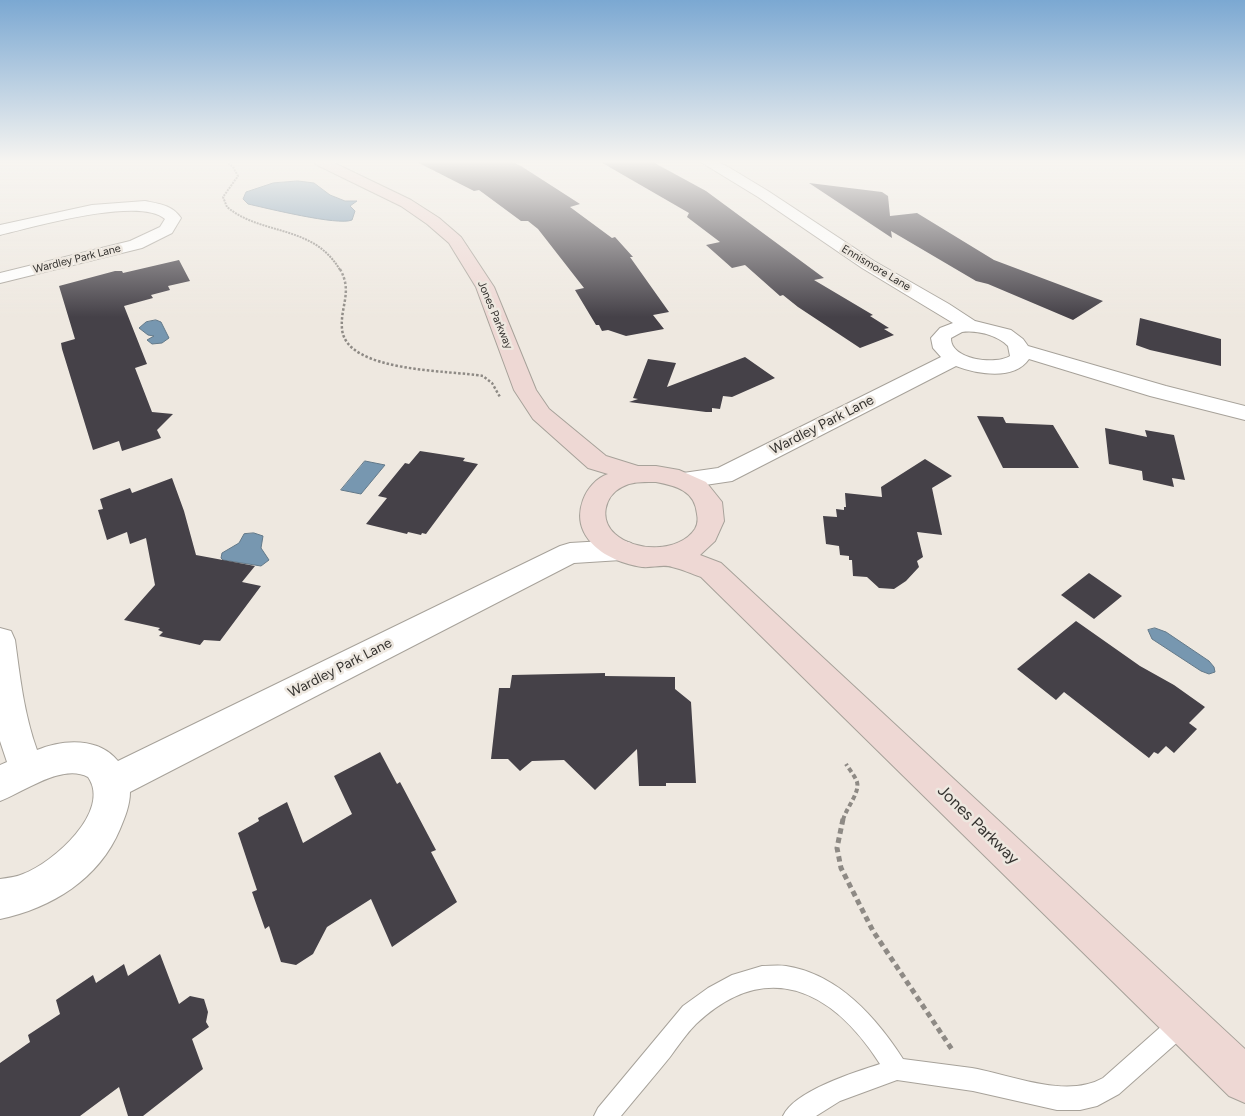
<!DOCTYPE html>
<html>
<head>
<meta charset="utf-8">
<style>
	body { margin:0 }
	canvas { display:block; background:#eee8e0 }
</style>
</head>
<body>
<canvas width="1245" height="1116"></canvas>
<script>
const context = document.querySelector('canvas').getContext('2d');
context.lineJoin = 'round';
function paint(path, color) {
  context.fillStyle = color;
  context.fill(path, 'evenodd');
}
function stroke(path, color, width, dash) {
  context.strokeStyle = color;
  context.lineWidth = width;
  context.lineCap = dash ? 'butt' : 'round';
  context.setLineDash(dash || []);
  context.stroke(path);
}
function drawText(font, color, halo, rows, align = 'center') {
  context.font = font + ' Figtree,sans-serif';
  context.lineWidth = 5;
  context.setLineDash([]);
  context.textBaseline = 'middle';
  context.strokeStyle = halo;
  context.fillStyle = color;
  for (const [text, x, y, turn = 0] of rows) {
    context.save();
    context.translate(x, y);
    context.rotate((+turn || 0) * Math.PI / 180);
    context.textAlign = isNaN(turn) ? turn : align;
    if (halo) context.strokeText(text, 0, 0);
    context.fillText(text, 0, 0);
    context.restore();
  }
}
const water = new Path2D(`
	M298 181 314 183 330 195 345 201H357L350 206 355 211 352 220C338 226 266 208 248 204L243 199 246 192 273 183Z
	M156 320 161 322 169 338 162 343 152 344 147 340 154 336 148 335 139 328 146 322Z
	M365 461 385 465 361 494 341 490Z
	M254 533 263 536 261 548 269 560 261 566 223 560 221 558 222 553 239 543 244 534Z
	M1155 628 1166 632 1209 661 1214 667 1215 672 1209 674 1201 671 1152 639 1148 630Z`);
const building = new Path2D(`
	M415 161H510L521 166 580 204 570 207 612 238 615 237 633 257H630L669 312 653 315 664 329 626 336 608 330 602 331 599 325H596L575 290 584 288 538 229 528 221H521L479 190 474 191Z
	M599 161H651L706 191 824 278 814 280 873 315 870 316 889 328 884 329 894 335 860 348 798 307 783 295 780 296 745 265 732 268 706 245 720 242 687 217 689 213Z
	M809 183 882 192 888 196 890 216 917 213 994 260 1103 301 1073 320 988 284 976 281 891 231 892 238Z
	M179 260 190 281 168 286 170 290 151 295 153 298 124 306 147 364 135 368 152 412 173 414 157 430 161 438 122 451 119 441 93 450 62 349 61 343 75 339 59 286 115 271H122L123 273Z
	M1140 318 1221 339V366L1150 350 1136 345Z
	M745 357 775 378 732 397 723 396 720 409 712 408V412H706L629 402 638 399 633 398 648 359 676 363 667 387Z
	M977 416 1003 417 1006 423 1053 425 1079 468H1003Z
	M1105 428 1147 437 1145 430 1174 435 1185 480 1172 478 1174 487 1143 480 1142 471 1109 464Z
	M420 451 465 458 463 461 478 464 426 534 422 533 421 535 408 532 407 534 366 524 387 498 378 496 405 463 409 464Z
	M925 459 952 476 932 488 942 535 917 532 923 557 917 561 919 567 906 581 894 589 879 588 867 577 853 576 852 560H849V556L840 555 839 546 826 544 823 516 837 517 836 509 844 510V507H846L845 493 882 497 881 487Z
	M172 478 184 511 196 555 255 566 242 582 261 586 220 641 204 640 200 645 159 636 163 632 158 630 160 628 124 620 155 585 146 538 130 544 127 532 107 540 98 510 103 509 100 499 130 488 132 493Z
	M1089 573 1122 596 1094 619 1061 595Z
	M1076 621 1140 666 1174 685 1205 707 1189 723 1197 729 1174 753 1166 746 1158 754 1154 752 1149 758 1064 692 1056 700 1017 669Z
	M605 673V676L675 677V689L691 702 696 783H666V786H639L637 749 595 790 564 760 532 761 520 771 508 759H491L499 688H510L512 675Z
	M380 752 397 784 400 782 436 850 431 852 457 902 392 947 371 899 327 927 313 954 296 965 281 962 269 926 265 929 252 892 257 890 238 833 259 821 258 818 287 802 303 843 352 814 334 776Z
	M160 954 179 1004 190 996 204 999 208 1012 206 1022 209 1027 192 1039 203 1069 143 1116H128L119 1087 80 1116H0V1063L30 1042 28 1035 60 1014 56 1000 93 975 96 983 124 964 128 976Z`);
const pathFar3 = new Path2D(`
	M226 161 233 167 238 176 223 197 227 207C262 236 313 224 340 270`);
const pathFar2 = new Path2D(`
	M340 269C353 292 340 306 342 329 346 373 451 370 483 376L492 383 500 397`);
const pathFar1 = new Path2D(`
	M843 820C846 808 860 793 857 782 855 776 849 769 846 764`);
const path = new Path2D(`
	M843 819 837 848 841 868 873 931 953 1051`);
const lane = new Path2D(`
	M762 966C770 966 778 965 786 966 838 974 876 1017 903 1059 926 1062 949 1065 972 1068 1012 1075 1066 1099 1103 1078L1173 1016 1181 1013 1189 1016 1192 1024 1189 1032 1119 1094 1097 1106 1080 1110H1057L973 1091 897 1080 840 1101 816 1116H783C794 1091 855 1072 880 1064 833 990 767 957 696 1024 686 1034 678 1046 670 1057 654 1077 637 1096 621 1116H594L598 1108 683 1006 708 988 732 975Z`);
const street = new Path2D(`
	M699 161H716L730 168 768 191 874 261 949 304 975 321 1011 330 1023 339 1028 346 1166 386 1245 406V420L1150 396 1029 359C1014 381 977 374 956 366L732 481 685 488 676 486 673 480 676 474 718 468 941 357 933 348 931 338 940 328 953 323 862 268 758 197ZM962 332C977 330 997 335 1008 346L1010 356C996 365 950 360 951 338Z
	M145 201C160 204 172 205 181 218L172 233 142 248 0 283V273L130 241 160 227 165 219C140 196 33 227 0 235V225L92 205Z
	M621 540 631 543 635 550 631 557 621 560 574 563 130 792C130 805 125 817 120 829 99 879 52 908 0 919V879C8 878 16 877 23 874 53 863 112 811 88 777 62 763 24 792 0 801V765L7 762 0 741V628L11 631 15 640C20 677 24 714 37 750 63 739 99 737 118 761L560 546 570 543Z`);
const secondary = new Path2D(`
	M313 161H330L411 200 439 218 461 237 494 287 536 390 549 409 606 456 638 466H656L679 470 706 482 722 502 724 521 715 541 700 555 721 563 1245 1049V1103L1229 1096 701 577C692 574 682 569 672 567 663 564 652 568 642 567 609 562 569 539 583 500 587 489 596 478 608 474L588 468 533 419 514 390 476 287 449 243 427 224 401 206 315 164ZM656 482C677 486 695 491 697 514 698 519 698 524 695 529 679 553 635 552 615 534 599 520 604 496 622 487 633 481 645 482 656 482Z`);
const farStreetnames = [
	["Wardley Park Lane",77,259,-14],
	["Ennismore Lane",876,268,31],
	["Jones Parkway",495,315,67]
];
const streetNames = [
	["Wardley Park Lane",822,425,-27],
	["Wardley Park Lane",340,668,-27]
];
const nearStreetnames = [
	["Jones Parkway",978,825,44]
];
paint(water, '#7797b0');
stroke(water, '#637989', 1);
paint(building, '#454148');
stroke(lane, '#a7a29a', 2);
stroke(street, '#a7a29a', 2);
stroke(secondary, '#a7a29a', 2);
stroke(pathFar3, '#8e8a85', 2, [2, 1]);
stroke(pathFar2, '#8e8a85', 2.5, [2.5, 2]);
stroke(pathFar1, '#8e8a85', 4, [4.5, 3]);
stroke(path, '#8e8a85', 5, [5.5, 4]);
paint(lane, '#fff');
paint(street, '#fff');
paint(secondary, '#eed8d4');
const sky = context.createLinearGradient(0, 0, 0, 317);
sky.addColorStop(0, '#7ba8d2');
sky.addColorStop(0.51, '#f7f5f1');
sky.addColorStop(1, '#f7f5f100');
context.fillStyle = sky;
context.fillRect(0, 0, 1245, 317);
drawText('11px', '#34322f', '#eee8e0', farStreetnames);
drawText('14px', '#34322f', '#eee8e0', streetNames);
drawText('16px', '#34322f', '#eee8e0', nearStreetnames);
</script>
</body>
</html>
